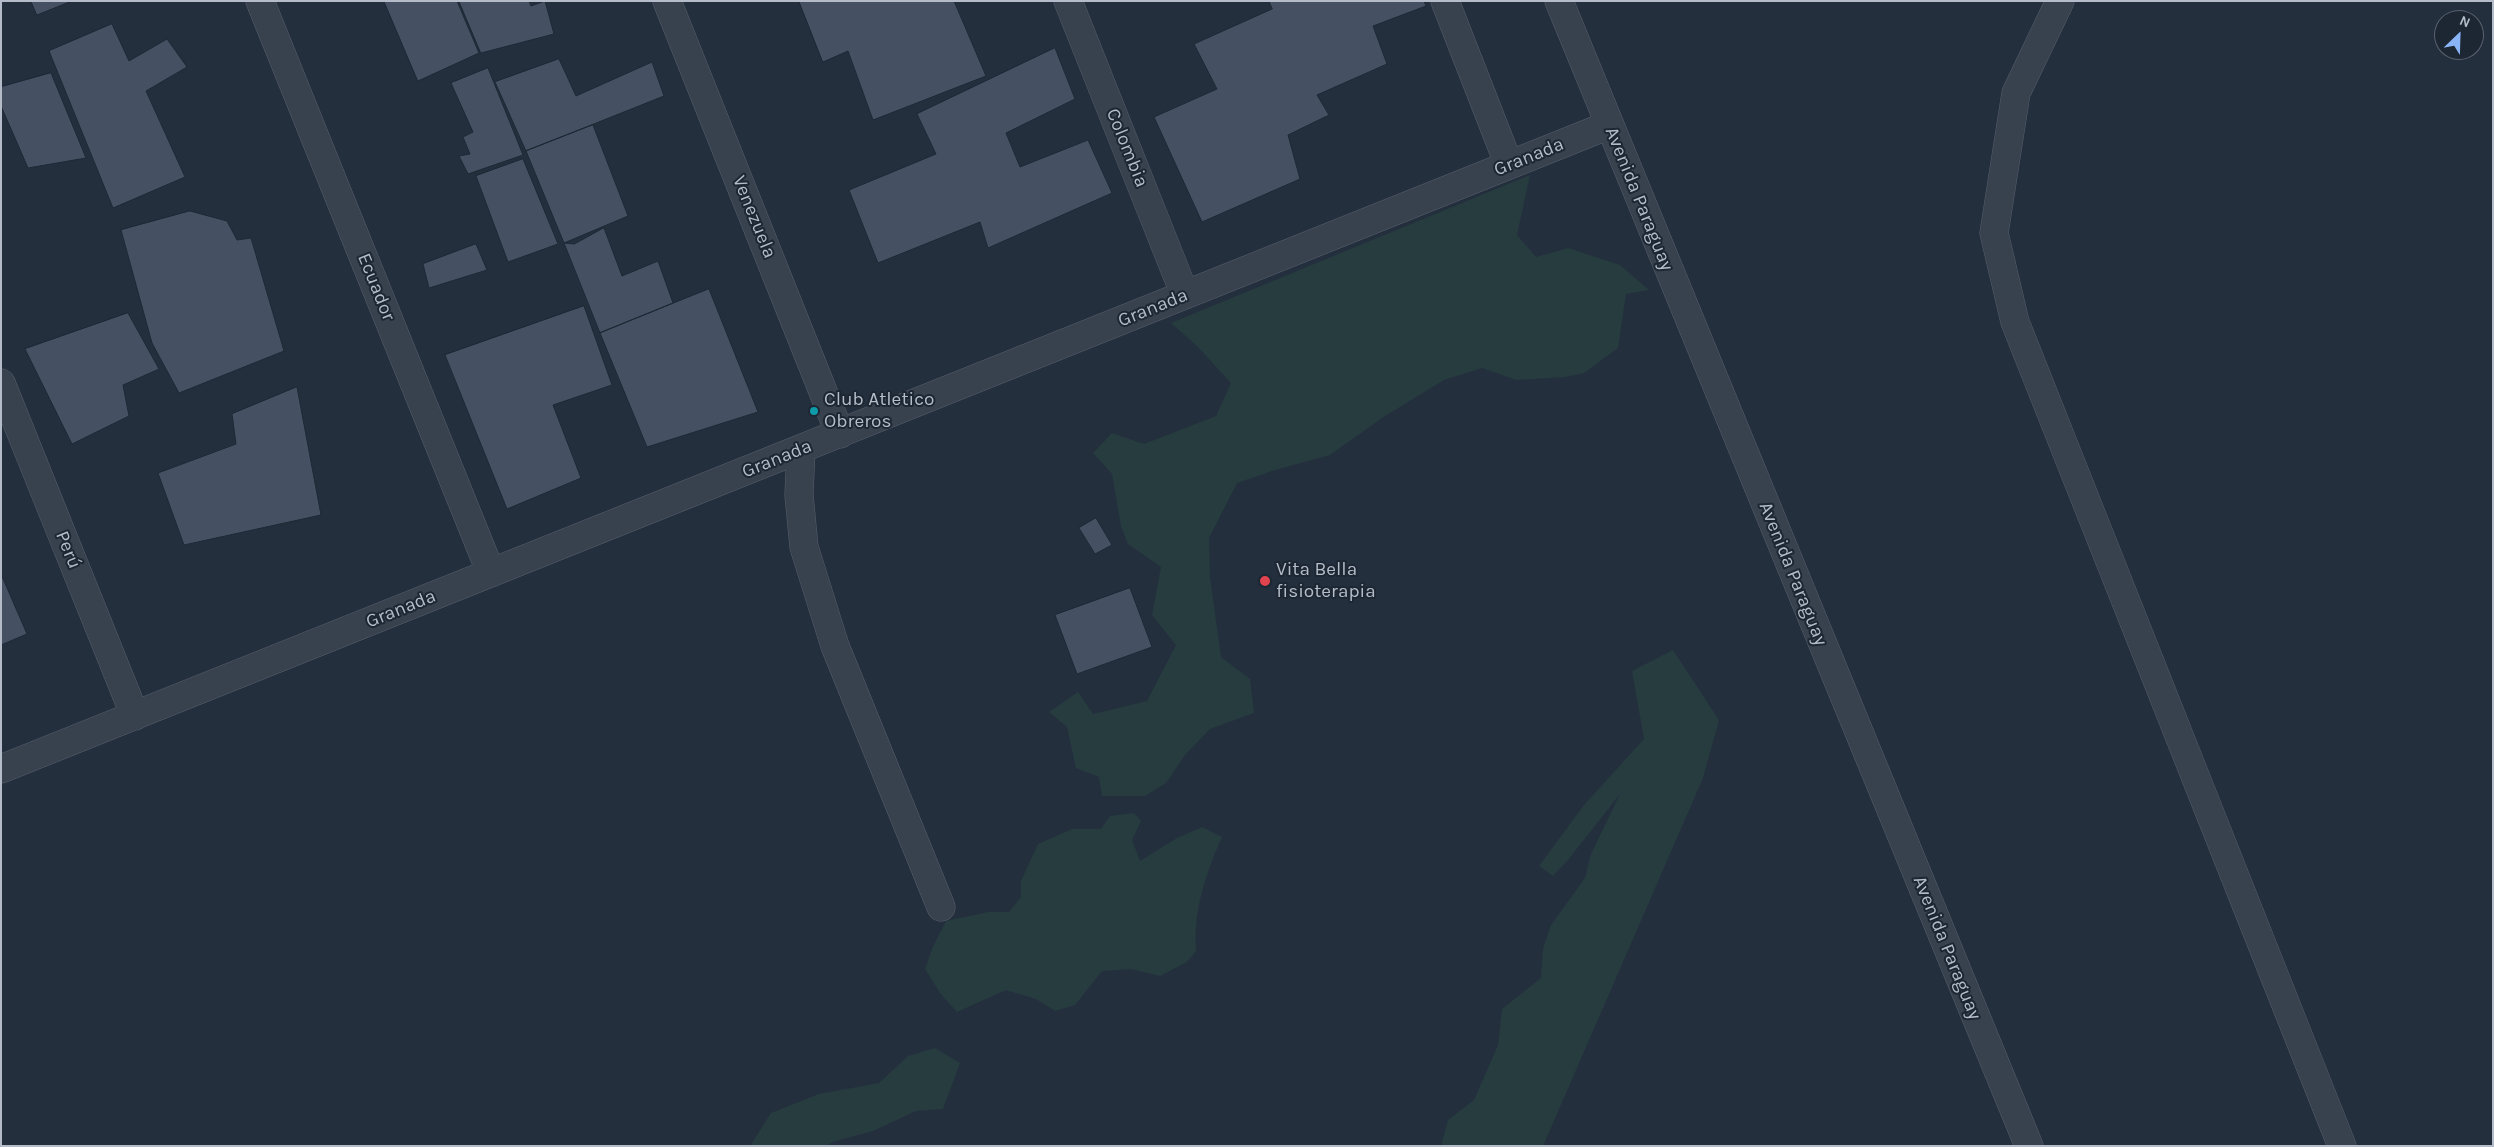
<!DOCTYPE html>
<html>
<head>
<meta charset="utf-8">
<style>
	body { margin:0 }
	#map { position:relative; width:2494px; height:1147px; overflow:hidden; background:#242f3e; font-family:Karla,sans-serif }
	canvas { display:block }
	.frame { position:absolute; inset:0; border:2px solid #b4bcc9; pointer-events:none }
	.north { position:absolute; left:2434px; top:10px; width:50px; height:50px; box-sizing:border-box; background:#1d2633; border:1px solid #59626f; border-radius:50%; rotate:24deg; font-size:14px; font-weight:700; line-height:20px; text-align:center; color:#b4bcc9 }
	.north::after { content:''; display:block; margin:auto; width:18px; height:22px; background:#8ab4f8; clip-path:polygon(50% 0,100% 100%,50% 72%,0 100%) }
</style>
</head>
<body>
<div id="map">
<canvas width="2494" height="1147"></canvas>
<div class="frame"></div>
<div class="north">N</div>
</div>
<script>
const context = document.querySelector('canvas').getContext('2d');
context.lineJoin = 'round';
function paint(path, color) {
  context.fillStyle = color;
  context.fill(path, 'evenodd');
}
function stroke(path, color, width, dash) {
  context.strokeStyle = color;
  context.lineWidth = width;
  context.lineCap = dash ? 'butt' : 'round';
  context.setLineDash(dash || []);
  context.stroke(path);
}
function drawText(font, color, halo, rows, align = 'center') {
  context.font = font + ' Karla,sans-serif';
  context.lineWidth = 4;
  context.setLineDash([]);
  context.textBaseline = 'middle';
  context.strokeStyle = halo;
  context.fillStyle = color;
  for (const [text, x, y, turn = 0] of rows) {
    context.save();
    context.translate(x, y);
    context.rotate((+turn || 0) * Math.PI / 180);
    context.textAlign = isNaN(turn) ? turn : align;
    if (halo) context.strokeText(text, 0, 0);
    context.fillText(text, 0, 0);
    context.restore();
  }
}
const green = new Path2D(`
	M1530 175 1517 235 1536 257 1568 248 1620 265 1649 290 1626 294 1618 348 1584 373 1565 377 1516 380 1482 368 1444 380 1382 418 1330 455 1275 470 1237 483 1209 538 1210 577 1221 657 1250 679 1254 713 1210 729 1185 755 1166 783 1145 796H1102L1099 777 1076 768 1067 727 1049 712 1078 692 1093 714 1147 701 1176 645 1152 615 1161 567 1128 544 1121 526 1112 474 1093 453 1112 433 1144 444 1216 416 1231 383 1197 346 1171 323Z
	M1673 650 1719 720 1703 778 1543 1146H1441L1448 1120 1474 1100 1498 1045 1502 1009 1541 978 1543 949 1551 925 1585 878 1591 854 1620 794 1568 860 1553 876 1539 866 1584 805 1644 739 1632 671Z
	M1134 813 1141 821 1132 840 1140 861 1177 838 1202 827 1222 837C1206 873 1193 911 1196 951L1187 962 1160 976 1131 969 1102 971 1075 1005 1055 1011 1036 999 1006 990 957 1012 940 993 925 969 932 949 946 921 988 912H1009L1021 897V881L1038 844 1072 829H1101L1110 816Z
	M935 1048 960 1063 943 1109 916 1111 873 1131 832 1142 827 1146H750L771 1113 819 1094 879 1083 908 1056Z`);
const building = new Path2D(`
	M31 1H72L37 15Z
	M384 1H457L479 53 418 81Z
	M459 1H529L531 6 545 1 554 34 481 53Z
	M799 1H954L986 76 873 120 848 51 823 62Z
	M1269 1H1424L1426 6 1373 26 1387 64 1317 95 1329 115 1288 135 1300 179 1202 222 1154 117 1217 89 1194 44 1272 9Z
	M112 24 129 61 167 39 187 67 146 91 185 177 113 208 49 51Z
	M1055 48 1075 99 1006 133 1020 167 1088 140 1112 193 988 248 980 222 878 263 849 190 936 154 917 114Z
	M559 59 576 96 652 62 664 96 526 151 495 82Z
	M488 68 523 155 468 174 459 156 470 154 463 137 473 132 451 83Z
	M51 73 86 158 28 168 1 106V87Z
	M593 125 628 216 564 243 526 151Z
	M523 159 558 244 508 262 476 176Z
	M190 211 227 221 237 240 251 238 284 351 179 393 152 343 121 230Z
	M604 228 622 276 658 261 673 303 600 333 564 243 574 244Z
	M476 244 487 270 429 288 423 264Z
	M709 289 758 412 647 447 600 333Z
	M584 306 612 385 553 405 581 478 507 509 445 355Z
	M128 313 159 369 123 385 129 416 72 444 25 349Z
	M297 387 321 515 184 545 158 473 236 444 232 414Z
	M1096 518 1112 545 1095 554 1079 528Z
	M1 574 27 634 1 645Z
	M1130 588 1152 647 1077 674 1055 615Z`);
const minor = new Path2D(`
	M260 1 491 573
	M667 1 840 434
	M1068 1 1185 295
	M1445 1 1509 165
	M1559 1 2029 1146
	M2060 1 2016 93 1994 233 2015 322 2342 1146
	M1 383 135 716
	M801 449 799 495 804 547 835 646 941 907
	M1 769 1609 125`);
const markers = [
	[814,411,5,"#0f9aa8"],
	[1265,581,6,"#e0444e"]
];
const streetNames = [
	["Colombia",1127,148,68],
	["Granada",1529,157,-22],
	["Avenida Paraguay",1639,199,68],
	["Venezuela",754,217,68],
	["Ecuador",376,287,68],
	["Granada",1153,308,-22],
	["Granada",777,459,-22],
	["Perú",68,550,68],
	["Avenida Paraguay",1793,574,68],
	["Granada",401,609,-22],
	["Avenida Paraguay",1947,948,68]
];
const poiNames = [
	["Club Atletico",824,400],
	["Obreros",824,422],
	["Vita Bella",1276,570],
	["fisioterapia",1276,592]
];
paint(green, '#263c3f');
paint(building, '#455162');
stroke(building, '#1f2835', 1);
stroke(minor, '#565f6c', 29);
stroke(minor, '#38414e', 28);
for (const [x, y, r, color] of markers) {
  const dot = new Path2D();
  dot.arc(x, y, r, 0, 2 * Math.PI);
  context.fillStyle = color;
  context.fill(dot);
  stroke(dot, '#1d2633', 2);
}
drawText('19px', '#b4bcc9', '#1d2633', streetNames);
drawText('19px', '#b4bcc9', '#1d2633', poiNames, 'left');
</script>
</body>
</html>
